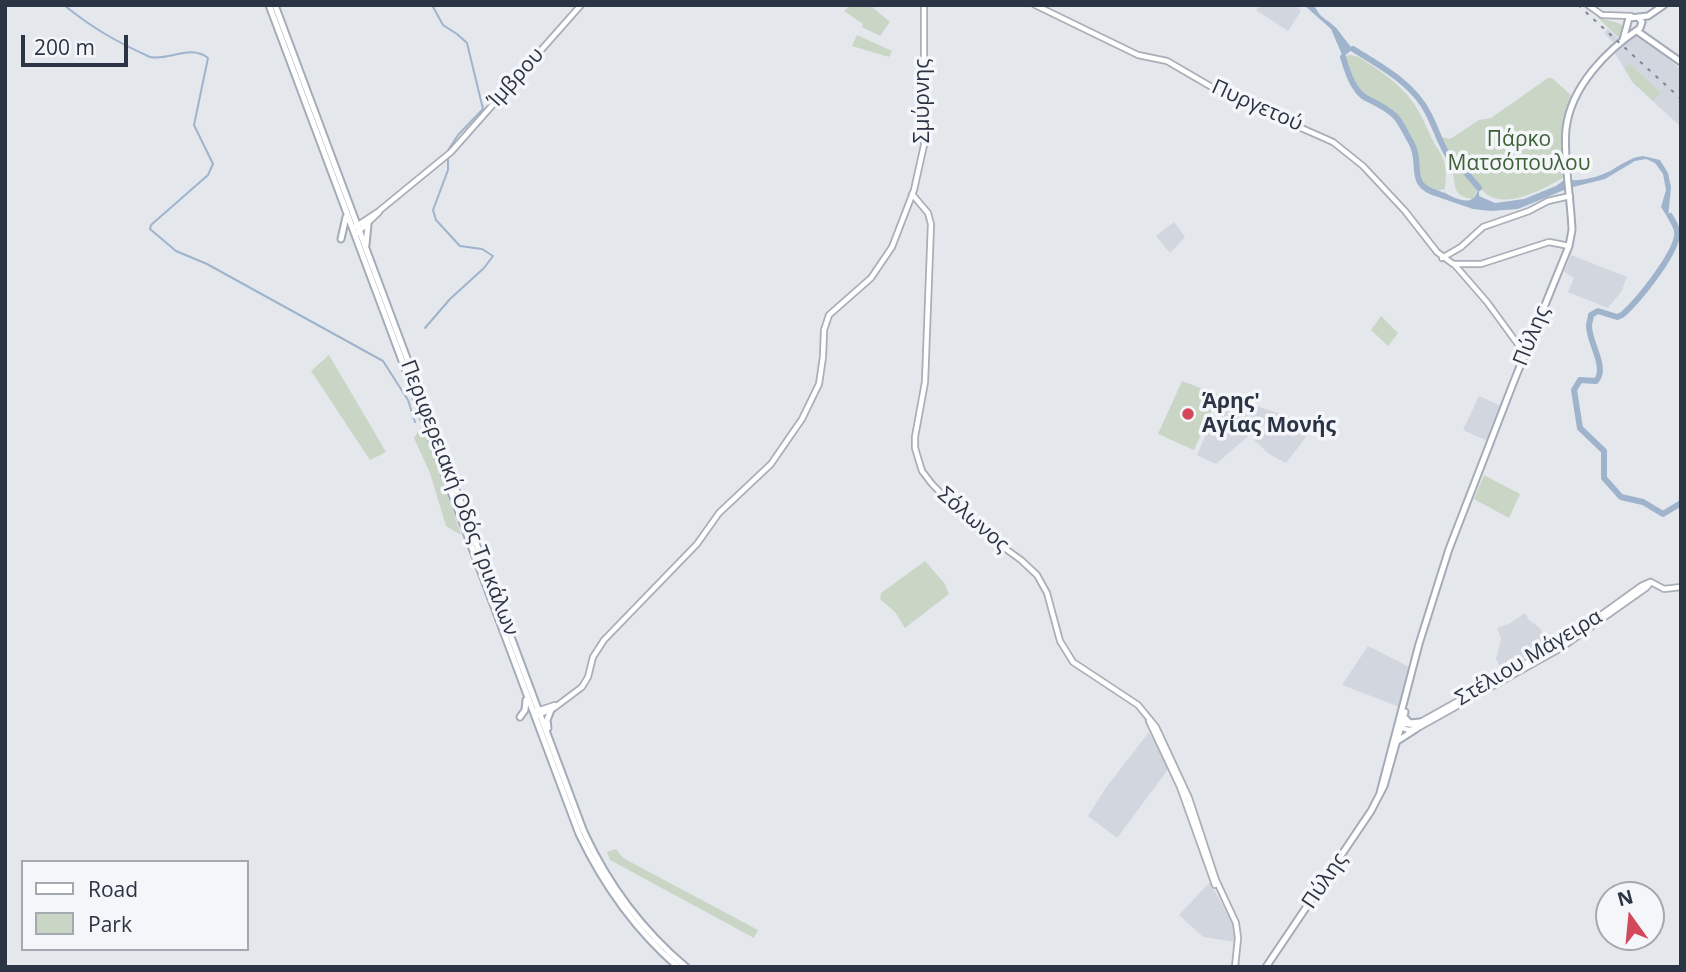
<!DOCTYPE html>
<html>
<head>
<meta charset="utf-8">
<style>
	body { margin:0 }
	#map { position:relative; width:1686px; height:972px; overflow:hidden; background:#e4e7ec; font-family:"Open Sans",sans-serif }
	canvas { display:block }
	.frame { position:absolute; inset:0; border:7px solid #2b3445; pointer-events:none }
	.legend { position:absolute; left:21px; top:860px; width:228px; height:91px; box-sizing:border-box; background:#f4f6f9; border:2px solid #a4a8b1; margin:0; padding:9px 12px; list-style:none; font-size:21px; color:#2b3445 }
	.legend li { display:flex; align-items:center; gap:14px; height:35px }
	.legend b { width:35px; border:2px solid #a4a8b1 }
	.north { position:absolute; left:1595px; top:881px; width:70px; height:70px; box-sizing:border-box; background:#f4f6f9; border:2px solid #a4a8b1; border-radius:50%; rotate:345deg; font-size:19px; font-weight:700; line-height:28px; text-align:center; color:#2b3445 }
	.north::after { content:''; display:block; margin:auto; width:24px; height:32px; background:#d1495b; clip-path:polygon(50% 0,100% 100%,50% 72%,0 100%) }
	.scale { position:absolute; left:21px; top:35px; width:107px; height:32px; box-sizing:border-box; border:4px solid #2b3445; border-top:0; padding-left:9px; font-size:21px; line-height:24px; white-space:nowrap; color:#2b3445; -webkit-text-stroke:5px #f4f6f9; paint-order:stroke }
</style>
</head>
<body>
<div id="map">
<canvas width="1686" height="972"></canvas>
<div class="frame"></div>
<ul class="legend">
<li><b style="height:9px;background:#fff"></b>Road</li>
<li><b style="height:19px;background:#c9d6c5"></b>Park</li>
</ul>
<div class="north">N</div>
<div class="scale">200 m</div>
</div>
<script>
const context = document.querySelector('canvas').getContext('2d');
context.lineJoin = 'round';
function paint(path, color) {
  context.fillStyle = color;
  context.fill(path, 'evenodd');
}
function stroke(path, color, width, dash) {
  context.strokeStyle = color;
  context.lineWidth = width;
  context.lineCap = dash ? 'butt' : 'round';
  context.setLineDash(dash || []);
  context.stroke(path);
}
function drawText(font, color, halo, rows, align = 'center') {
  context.font = font + ' "Open Sans",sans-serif';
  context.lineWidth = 7;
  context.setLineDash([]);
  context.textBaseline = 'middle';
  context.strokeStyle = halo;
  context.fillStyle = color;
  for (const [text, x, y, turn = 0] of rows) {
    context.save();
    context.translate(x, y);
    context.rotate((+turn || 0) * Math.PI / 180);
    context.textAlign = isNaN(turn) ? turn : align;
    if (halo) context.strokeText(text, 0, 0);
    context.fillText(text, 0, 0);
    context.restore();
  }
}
const built = new Path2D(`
	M1261 5H1295L1301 11 1288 31 1256 10Z
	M1608 29 1623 43 1635 33H1638L1654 45 1681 70V127L1632 82 1615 53 1618 47 1604 33Z
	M1174 222 1185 237 1170 253 1156 236Z
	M1571 255 1627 277 1621 292 1608 308 1568 292 1574 278 1564 272Z
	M1223 395 1280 414 1247 437 1216 464 1197 455Z
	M1479 396 1501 406 1488 441 1463 430Z
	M1285 415 1313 428 1286 463 1269 454 1253 439Z
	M1525 613 1529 620 1540 628 1548 645 1502 670 1496 659 1501 639 1497 628 1509 624Z
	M1368 646 1411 668 1400 707 1342 685Z
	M1149 732 1169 768 1117 838 1088 816 1105 789Z
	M1210 882 1234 926 1236 942 1203 937 1179 915Z`);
const green = new Path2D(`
	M850 5H870L890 22 880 36 862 27 863 24 844 11Z
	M1597 17 1621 24 1624 30 1619 38Z
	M857 35 892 51 889 57 852 46Z
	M1348 55C1359 55 1368 63 1377 69 1408 91 1416 102 1431 137 1434 144 1439 150 1442 156 1447 167 1446 178 1445 189L1434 191 1427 188 1419 174 1416 147 1405 131 1402 121 1379 102 1360 91 1345 62 1344 59Z
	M1630 64 1661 93 1653 101 1633 82 1625 68Z
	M1548 78H1552L1572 96C1558 126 1563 145 1564 177 1544 189 1503 212 1483 191 1474 183 1467 170 1460 160L1456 163 1438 136 1450 139 1479 120 1491 118Z
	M1454 162 1457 168 1465 171 1470 181 1478 189 1473 199C1450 196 1456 183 1452 165Z
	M1381 316 1398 333 1388 346 1371 330Z
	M329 355 386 452 370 460 311 371Z
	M1182 381 1219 395 1194 450 1158 434Z
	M422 426 424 427 461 535 446 526 430 473 414 438Z
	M1484 475 1520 494 1509 518 1474 499Z
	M925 561 945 584 949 594 905 628 895 612 880 599 881 593Z
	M616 849 623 858 758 930 754 938 610 860 607 852Z`);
const water = new Path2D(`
	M1304 5H1314C1321 19 1323 16 1334 26 1339 30 1346 42 1353 49L1343 57 1331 29Z
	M1643 156 1660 160 1668 173 1671 187 1668 218 1661 207 1666 190 1663 174 1655 163 1646 159 1635 161 1605 179 1569 188 1518 209 1491 211 1473 209 1438 197 1443 192C1449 195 1464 204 1472 199 1476 197 1477 192 1479 188V196L1495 203 1524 199 1556 186 1564 180C1580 181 1593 179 1608 172 1620 166 1630 157 1643 156Z`);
const stream = new Path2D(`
	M64 5C92 28 117 42 150 57 169 61 190 44 208 58L194 125 213 164 208 175 151 225 150 229 176 251 207 264 383 361 408 400 415 422
	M432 5 443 25 457 34 467 43 483 109 458 135 447 152
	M425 328 450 299 484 268 493 256 482 249 460 246 436 220 433 210 448 170V158`);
const river = new Path2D(`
	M1353 49C1380 66 1413 83 1428 113 1436 128 1440 144 1450 159L1453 160
	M1343 57C1347 70 1353 91 1366 98 1376 103 1385 107 1394 115 1401 121 1406 134 1411 142 1424 164 1405 185 1439 194
	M1457 162 1479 188
	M1670 216C1672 220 1676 225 1677 231 1680 250 1637 302 1622 315L1617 317 1598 311 1591 315C1591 318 1589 322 1589 326 1589 343 1608 368 1596 381L1580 380 1574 390 1580 428 1604 451V478L1621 497 1643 502 1663 514 1681 503`);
const secondary = new Path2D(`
	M1035 5 1138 55 1167 61 1222 93 1333 142 1363 166 1405 211 1437 252 1453 264H1481L1549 242 1569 246
	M1588 5 1602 15 1631 16
	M912 194 928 213 931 224 925 382 915 437V448L922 471 932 484 970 523 1021 560 1037 575 1047 593 1060 641 1073 662 1138 705 1156 727 1189 798 1216 880 1236 923 1238 938 1235 967
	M355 227 379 211 451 152 581 5
	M357 233 379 212
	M1442 258 1461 247 1483 227 1529 211 1548 201 1570 196
	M1454 264 1487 302 1525 354
	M1651 582 1664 589 1681 587
	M537 711 555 705
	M538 715 554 708 582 687 588 677 593 657 604 640 697 544 719 513 771 464 802 419 819 384 823 357 824 330 829 315 871 278 892 247 914 190 924 145V5
	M1149 721 1180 787 1215 885
	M1399 723 1415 725 1562 643 1641 586 1650 582
	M1398 726 1408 730 1416 729 1561 648 1646 588 1651 582`);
const primary = new Path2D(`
	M269 5 579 834C603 884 635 930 678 967
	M275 5 584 832C608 884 642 930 686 967
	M1637 31 1681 62
	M1623 40 1629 18 1648 16 1664 5
	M341 239 346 217
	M366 245 368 224
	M520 717 525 710 526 700
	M1405 718 1410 723 1420 722
	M548 728 547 720 551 710
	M1399 740 1416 729
	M1380 793 1419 644 1449 549 1514 381 1569 246 1572 230C1571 200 1563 157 1566 129 1571 86 1607 50 1640 28L1642 22 1638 17
	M1266 967 1371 811 1384 786 1405 712`);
const rail = new Path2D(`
	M1578 5 1681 99`);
const markers = [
	[1188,414,7,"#d1495b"]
];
const streetNames = [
	["Ίμβρου",516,78,-48],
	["Σμύρνης",923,101,-90],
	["Πυργετού",1257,106,24],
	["Πύλης",1532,336,-68],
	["Περιφερειακή Οδός Τρικάλων",459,498,69],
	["Σόλωνος",973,520,41],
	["Στέλιου Μάγειρα",1529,658,-31],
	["Πύλης",1325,881,-56]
];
const parkNames = [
	["Πάρκο",1519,140],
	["Ματσόπουλου",1519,164]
];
const poiNames = [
	["Άρης'",1202,402],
	["Αγίας Μονής",1202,426]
];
paint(built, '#d2d6de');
paint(green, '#c9d6c5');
paint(water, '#9fb4cc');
stroke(stream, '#9fb4cc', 2);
stroke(river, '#9fb4cc', 6);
stroke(secondary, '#a9aeb7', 8);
stroke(primary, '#a3abb8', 9);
stroke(secondary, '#fff', 4.5);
stroke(primary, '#fff', 5);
stroke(rail, '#7d8696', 2, [3.5, 7]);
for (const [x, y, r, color] of markers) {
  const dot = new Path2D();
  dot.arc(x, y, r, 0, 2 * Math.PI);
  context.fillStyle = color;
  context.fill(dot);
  stroke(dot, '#f4f6f9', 2.5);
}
drawText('21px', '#2b3445', '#f4f6f9', streetNames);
drawText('21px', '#3f6138', '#f4f6f9', parkNames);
drawText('bold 21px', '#2b3445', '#f4f6f9', poiNames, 'left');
</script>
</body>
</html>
